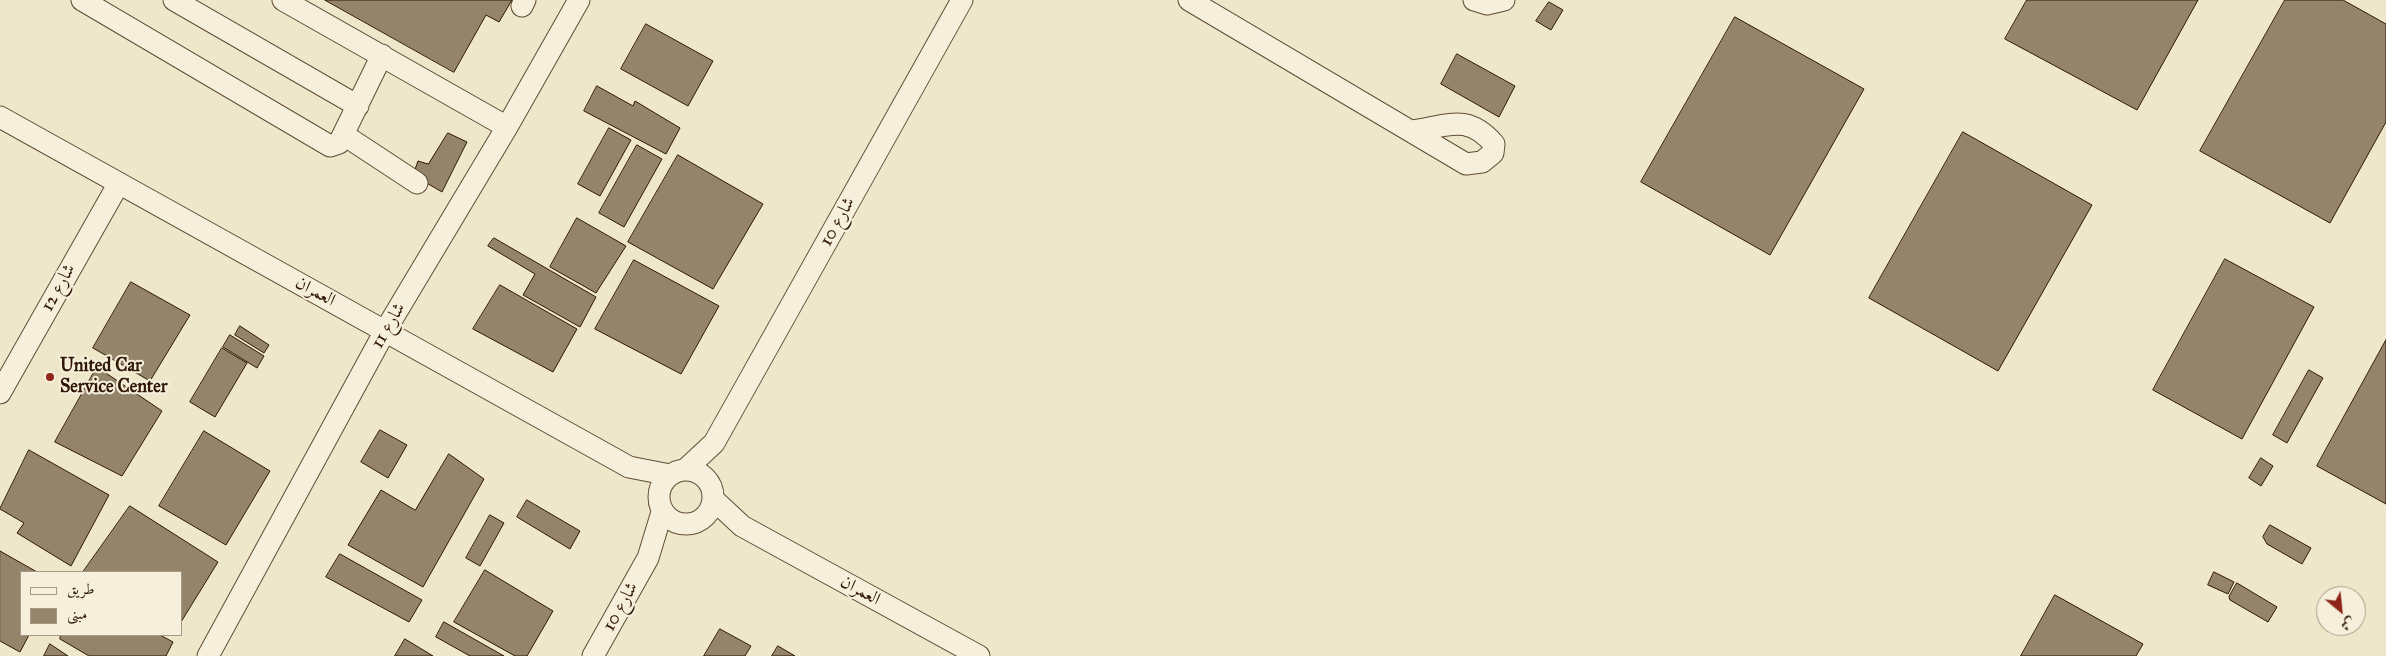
<!DOCTYPE html>
<html>
<head>
<meta charset="utf-8">
<style>
	body { margin:0 }
	#map { position:relative; width:2386px; height:656px; overflow:hidden; background:#efe7c9; font-family:"IM FELL Great Primer",Amiri,serif }
	canvas { display:block }
	.legend { position:absolute; left:20px; top:571px; width:162px; height:65px; box-sizing:border-box; background:#f5efdc; border:1px solid #a79986; margin:0; padding:6px 9px; list-style:none; font-size:15px; color:#311804 }
	.legend li { display:flex; align-items:center; gap:10px; height:25px }
	.legend b { width:25px; border:1px solid #a79986 }
	.north { position:absolute; left:2316px; top:586px; width:50px; height:50px; box-sizing:border-box; background:#f5efdc; border:1px solid #a79986; border-radius:50%; rotate:152deg; font-size:14px; font-weight:700; line-height:20px; text-align:center; color:#311804 }
	.north::after { content:''; display:block; margin:auto; width:18px; height:22px; background:#8f2418; clip-path:polygon(50% 0,100% 100%,50% 72%,0 100%) }
</style>
</head>
<body>
<div id="map">
<canvas width="2386" height="656"></canvas>
<ul class="legend">
<li><b style="height:6px;background:#f5efdc"></b>طريق</li>
<li><b style="height:14px;background:#94846a"></b>مبنى</li>
</ul>
<div class="north">ش</div>
</div>
<script>
const context = document.querySelector('canvas').getContext('2d');
context.lineJoin = 'round';
function paint(path, color) {
  context.fillStyle = color;
  context.fill(path, 'evenodd');
}
function stroke(path, color, width, dash) {
  context.strokeStyle = color;
  context.lineWidth = width;
  context.lineCap = dash ? 'butt' : 'round';
  context.setLineDash(dash || []);
  context.stroke(path);
}
function drawText(font, color, halo, rows, align = 'center') {
  context.font = font + ' "IM FELL Great Primer",Amiri,serif';
  context.lineWidth = 4;
  context.setLineDash([]);
  context.textBaseline = 'middle';
  context.strokeStyle = halo;
  context.fillStyle = color;
  for (const [text, x, y, turn = 0] of rows) {
    context.save();
    context.translate(x, y);
    context.rotate((+turn || 0) * Math.PI / 180);
    context.textAlign = isNaN(turn) ? turn : align;
    if (halo) context.strokeText(text, 0, 0);
    context.fillText(text, 0, 0);
    context.restore();
  }
}
const building = new Path2D(`
	M325 0H512L499 22 486 15 454 72Z
	M2027 0H2198L2137 110 2005 39Z
	M2285 0H2343L2386 24V122L2330 223 2200 151Z
	M1549 2 1563 10 1551 30 1536 21Z
	M1735 17 1864 89 1770 255 1641 182Z
	M646 24 713 61 688 106 621 69Z
	M1457 54 1515 86 1499 117 1441 84Z
	M597 86 633 106 635 101 680 128 666 154 584 111Z
	M609 128 631 140 600 196 578 184Z
	M1963 132 2092 205 1998 371 1869 298Z
	M448 133 467 142 442 192 413 175 418 161 428 164Z
	M637 145 662 159 624 227 599 213Z
	M678 155 763 204 713 289 628 242Z
	M577 218 626 246 596 293 550 267Z
	M494 238 596 297 580 327 523 295 535 274 488 246Z
	M2225 259 2314 307 2242 439 2153 390Z
	M634 260 719 306 681 374 595 329Z
	M131 282 190 315 150 381 93 348Z
	M500 285 577 329 553 372 473 329Z
	M240 326 269 345 264 353 235 335Z
	M230 335 264 356 257 368 223 347Z
	M2386 340V504L2317 466Z
	M222 348 247 363 215 417 190 402Z
	M97 367 162 411 122 476 55 442Z
	M2309 370 2323 378 2287 443 2273 435Z
	M380 430 407 445 388 478 361 462Z
	M204 431 270 471 226 545 159 506Z
	M29 450 109 495 71 566 17 533 24 523 0 509Z
	M449 454 484 479 423 587 348 545 381 490 415 510Z
	M2261 458 2273 466 2261 486 2249 478Z
	M527 500 580 531 570 549 517 517Z
	M130 506 218 562 181 622V572H83Z
	M490 515 504 523 480 566 466 558Z
	M2270 525 2311 548 2302 564 2267 544 2263 537Z
	M0 551 37 572H21V635H29L20 652 0 641Z
	M340 554 422 600 409 622 326 577Z
	M485 570 553 611 527 656H515L454 622Z
	M2214 572 2234 582 2228 594 2208 585Z
	M2237 583 2277 607 2268 622 2230 600 2229 597Z
	M2055 595 2143 644 2136 656H2021Z
	M444 622 504 656H470L436 637Z
	M720 629 751 646 745 656H704Z
	M61 635H160L173 642 166 656H89L60 639Z
	M405 639 433 656H395Z
	M50 644 68 656H44Z
	M778 646 795 656H772Z`);
const minor = new Path2D(`
	M82 0 330 146 339 143 382 55
	M174 0 358 106
	M283 0 507 127
	M1189 0 1466 164 1482 162 1493 153 1494 144C1467 113 1449 126 1412 131
	M1474 0 1487 4 1504 0
	M522 6 525 0
	M0 117 629 467 670 475
	M344 135 417 183
	M0 393 119 183
	M685 470 714 443 962 0
	M659 497a27 27 0 1 1 54 0a27 27 0 1 1-54 0Z
	M713 499 742 526 979 656
	M208 656 385 331 507 127 579 0
	M593 656 648 558 662 512`);
const markers = [
	[50,377,5,"#8f2418"]
];
const streetNames = [
	["شارع 10",838,222,-61],
	["شارع 12",59,288,-61],
	["العمران",315,292,29],
	["شارع 11",389,326,-60],
	["العمران",860,591,29],
	["شارع 10",621,607,-61]
];
const poiNames = [
	["United Car",60,367],
	["Service Center",60,388]
];
paint(building, '#94846a');
stroke(building, '#311804', 1);
stroke(minor, '#604c35', 23);
stroke(minor, '#f5efdc', 21);
for (const [x, y, r, color] of markers) {
  const dot = new Path2D();
  dot.arc(x, y, r, 0, 2 * Math.PI);
  context.fillStyle = color;
  context.fill(dot);
  stroke(dot, '#f5efdc', 2);
}
drawText('18px', '#311804', '#f5efdc', streetNames);
drawText('bold 18px', '#311804', '#f5efdc', poiNames, 'left');
</script>
</body>
</html>
